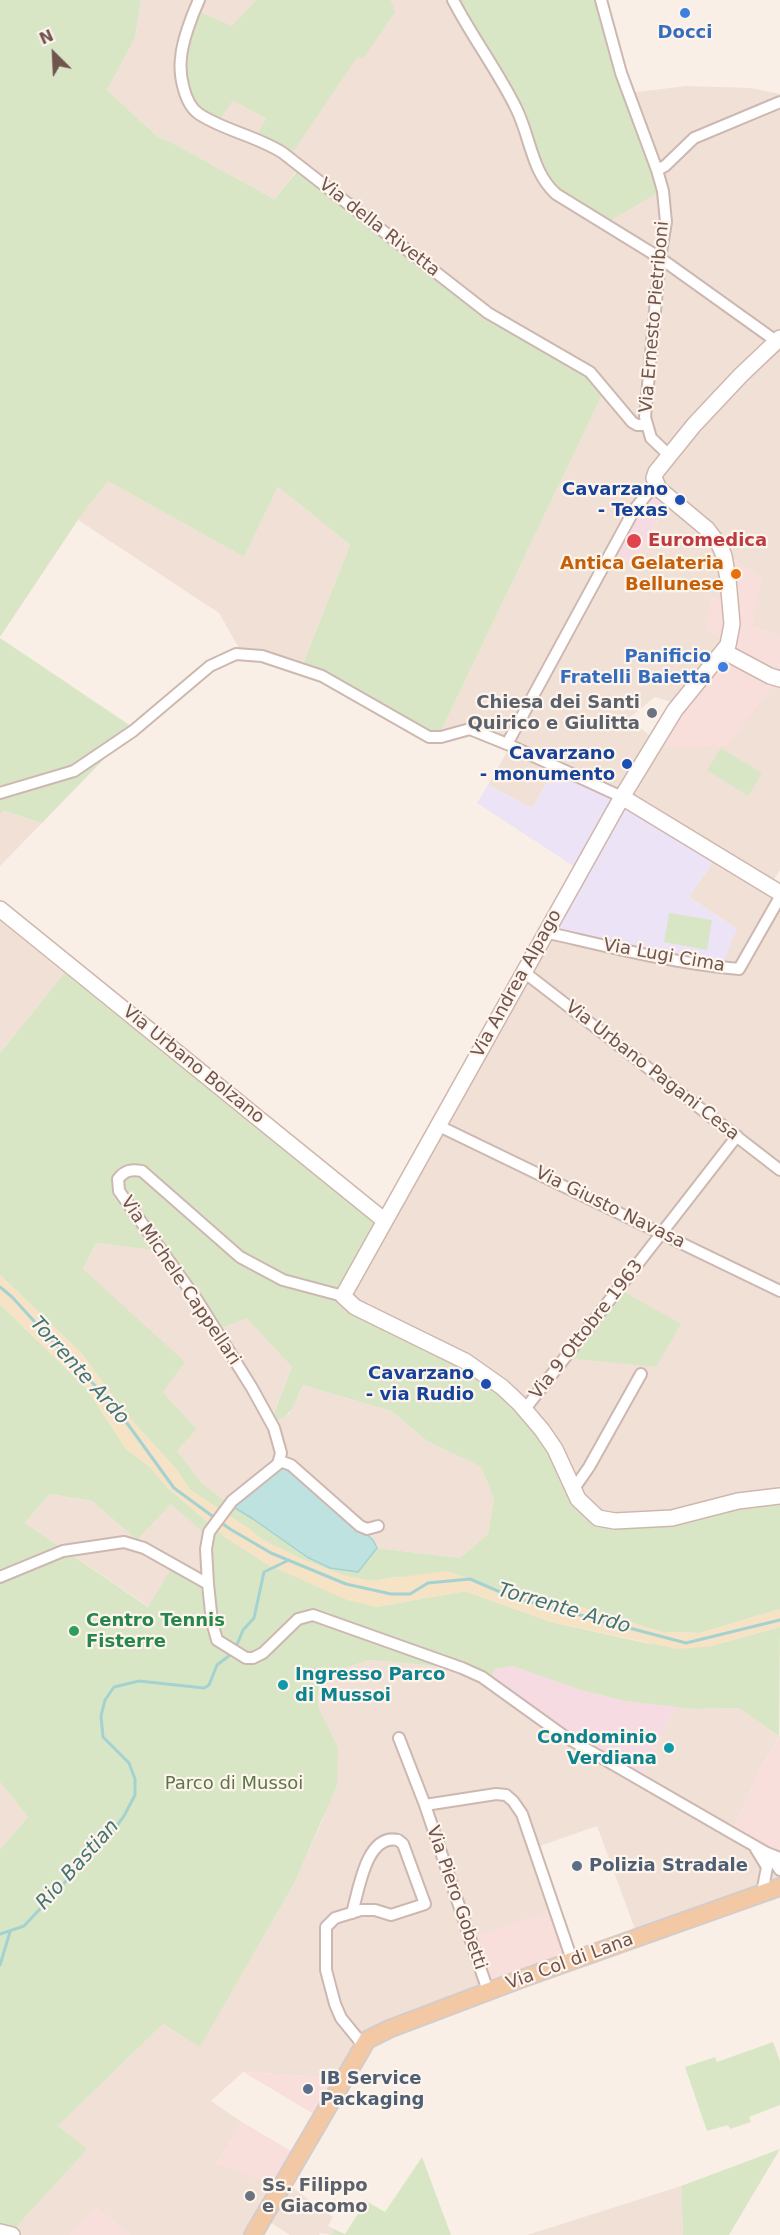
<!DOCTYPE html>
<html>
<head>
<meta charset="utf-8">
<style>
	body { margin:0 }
	#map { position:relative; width:780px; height:2235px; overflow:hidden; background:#faefe6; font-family:"DejaVu Sans",sans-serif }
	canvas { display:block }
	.north { position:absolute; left:24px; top:24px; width:60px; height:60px; -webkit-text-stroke:4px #fdf4ec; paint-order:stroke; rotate:336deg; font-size:16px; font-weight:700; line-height:24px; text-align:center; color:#71544e }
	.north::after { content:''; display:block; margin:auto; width:21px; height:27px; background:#71544e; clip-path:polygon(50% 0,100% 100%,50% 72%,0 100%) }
</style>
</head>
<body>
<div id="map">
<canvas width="780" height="2235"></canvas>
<div class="north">N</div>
</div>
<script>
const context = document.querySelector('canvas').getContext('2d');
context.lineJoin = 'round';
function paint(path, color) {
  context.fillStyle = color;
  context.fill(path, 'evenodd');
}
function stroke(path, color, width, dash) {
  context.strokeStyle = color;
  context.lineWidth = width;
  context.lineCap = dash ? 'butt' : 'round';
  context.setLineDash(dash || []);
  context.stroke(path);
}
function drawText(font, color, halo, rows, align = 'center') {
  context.font = font + ' "DejaVu Sans",sans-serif';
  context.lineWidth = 4.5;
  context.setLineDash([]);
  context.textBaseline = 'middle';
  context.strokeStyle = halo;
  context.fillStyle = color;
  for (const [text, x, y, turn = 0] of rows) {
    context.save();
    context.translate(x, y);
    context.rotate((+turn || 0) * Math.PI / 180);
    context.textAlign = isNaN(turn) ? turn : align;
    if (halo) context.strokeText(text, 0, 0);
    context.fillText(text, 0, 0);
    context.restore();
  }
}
const residential = new Path2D(`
	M141 0H256L232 27 191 8 219 120 233 99 266 119 358 56 363 58 394 12 391 0H451L629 93 686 86 751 88 780 94V637L752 625 725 640 678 704 655 697 629 718 657 742 780 677V870L771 884 780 890V1498L605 1518 339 1301 546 933 737 929 689 897 719 853 557 766 532 808 488 785 511 745 473 725 441 731 604 391 494 319 299 168 274 199 169 141 158 137 107 90 135 38ZM669 499 634 564 611 552Z
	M108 481 244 557 278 487 350 545 302 666 240 650 219 613 78 520Z
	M4 811 42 823 0 866V814Z
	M0 902 73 962 0 1053Z
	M96 1243 151 1250 190 1287 246 1318 292 1367 270 1422 289 1414 303 1385 391 1411 427 1441 481 1467 494 1499 488 1534 460 1558 377 1548 373 1540 283 1460 227 1503 201 1482 177 1451 197 1429 163 1392 83 1269Z
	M50 1494 92 1501 137 1540 171 1503 212 1540 213 1588 149 1607 25 1523Z
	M370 1660 448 1667 487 1685 638 1784 676 1706 695 1709 739 1708 779 1736 761 1768 729 1838 780 1867V1891L639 1940 597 1826 537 1847 558 1907 492 1992 380 2035 341 2078 243 2072 211 2101 242 2122 217 2164 283 2181 333 2217 328 2226 334 2229 331 2235 320 2233 319 2235H290L265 2219 255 2235H130L97 2208 70 2235H0L15 2234 18 2225 86 2149 58 2126 163 2024 200 2046 296 1880 323 1819 338 1747 318 1706 319 1685 338 1670Z
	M0 1782 28 1817 0 1849Z
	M681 2186 683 2235H527L672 2189Z`);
const commercial = new Path2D(`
	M725 553 763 578 752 625 780 637V677L727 746 653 748 725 640 705 631 712 597 727 598Z
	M780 1735V1867L729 1838 761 1768Z
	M558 1907 577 1961 492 1992 473 1937Z
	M243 2072 341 2078 319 2117Z
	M242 2122 298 2155 280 2187 217 2164Z
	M97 2208 130 2235H70Z`);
const education = new Path2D(`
	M557 766 719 853 689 897 737 929 723 964 546 933 581 871 477 803 488 785 532 808Z`);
const medical = new Path2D(`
	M651 483 669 498 634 564 611 552Z
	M512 1666 582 1690 624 1701 676 1706 638 1784 487 1685 495 1669Z`);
const green = new Path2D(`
	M0 0H141L135 38 107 90 158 137 169 141 274 199 300 168 494 319 594 378 604 391 441 731 429 734 302 666 350 545 278 487 244 557 108 481 78 520 0 637Z
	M256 0H391L395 12 363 59 358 56 288 159 256 137 266 119 233 100 219 121 197 108 178 77 191 8 232 26Z
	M451 0H604L661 191 606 223 558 197 512 104Z
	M0 638 134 728 42 823 4 811 0 814Z
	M721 748 762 773 748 796 707 770Z
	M669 913 712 920 707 950 664 942Z
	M73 962 388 1221 339 1301 463 1363 523 1411 563 1472 605 1518 780 1498V1609L700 1633 662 1632 561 1601 506 1591 398 1577 370 1581 345 1576 301 1559 261 1539 248 1528 190 1490 176 1469 127 1415 81 1353 0 1275V1053ZM96 1243 151 1250 190 1287 219 1329 246 1318 292 1367 270 1423C295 1415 292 1406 303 1385L391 1411 427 1441 481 1467 494 1499 488 1534 460 1558 377 1548 358 1572 227 1503 201 1482 177 1451 197 1429 163 1392 185 1362 83 1269Z
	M621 1290 681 1324 656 1367 566 1358Z
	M0 1304 87 1389 126 1449 149 1466 168 1488 225 1537 269 1565 376 1607 465 1591 551 1622 646 1643 707 1647 780 1627 779 1736 739 1708 695 1709 624 1701 581 1690 512 1666 495 1669 487 1685 448 1667 370 1660 338 1670 319 1685 318 1706 338 1747 337 1785 296 1880 200 2047 163 2024 58 2126 87 2149 18 2225 15 2234 0 2229V1849L28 1817 0 1782ZM50 1494 92 1501 137 1540 171 1504 212 1540 213 1587 173 1566 148 1607 25 1523Z
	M773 2042 780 2061V2105L749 2117 751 2122 730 2129 728 2125 707 2131 685 2067 715 2057 717 2062Z
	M780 2149 729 2235H683L681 2186Z
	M422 2157 451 2235H331L334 2229 345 2234 366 2201 385 2212Z`);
const sand = new Path2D(`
	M0 1275 81 1353 127 1415 176 1469 190 1490 248 1528 261 1539 301 1559 345 1576 370 1581 447 1571 506 1591 560 1601 662 1632 700 1633 780 1609V1627L707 1647 677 1649 551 1622 465 1591 376 1607 347 1600 269 1565 225 1537 168 1488 149 1466 126 1449 87 1389 0 1304Z`);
const water = new Path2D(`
	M283 1460 373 1540 377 1548 358 1572 330 1568 307 1557 253 1519 227 1503Z`);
const stream = new Path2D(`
	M0 1287 12 1297 78 1369 111 1401 174 1488 230 1529 271 1553 346 1584 391 1594H410L428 1583 470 1579 512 1597 686 1643 780 1620
	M0 1934 24 1926 113 1831 124 1816 135 1795V1779L129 1763 103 1737 101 1716 105 1700 114 1687 139 1681 204 1688 209 1685 217 1665 234 1652 243 1630 254 1618 264 1572 289 1560
	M0 1965 10 1932`);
const street = new Path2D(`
	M199 0C192 15 182 42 181 58 179 74 184 104 199 114 225 131 257 136 283 153L488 313 590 372 632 422 637 425H646
	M453 0C472 37 498 71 516 108 531 138 531 171 556 194L660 258 776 341
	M601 0 621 73 657 170 663 191 666 222 660 258 645 417 651 438 670 456
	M657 170 665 166 694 138 780 102
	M507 744 622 797
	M0 793 74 771 133 731 210 666 236 654 262 656 322 676 429 737H441L470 729 507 744 634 510 655 484
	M545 932C611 947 671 963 739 969L780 897
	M524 972 780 1170
	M439 1126 780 1291
	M343 1296 283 1280 240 1257 142 1171C132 1169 125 1170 118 1179L119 1191 197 1300 252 1388 274 1428 281 1453 278 1464 232 1501 209 1532 206 1549 208 1584 212 1622 217 1640 246 1658H253L263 1653 298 1619 313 1615 462 1668 482 1677 564 1736 732 1833 767 1853 780 1858
	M525 1409 737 1136
	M280 1461 291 1465 360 1526 367 1529 378 1526
	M573 1490 589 1467 641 1374
	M0 1577 63 1551 124 1542 144 1548 208 1584
	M399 1738 425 1805
	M756 1849 767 1867 762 1893
	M770 1856 780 1870
	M352 1913C359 1890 366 1833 398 1840L403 1844 425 1904 391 1915 375 1910H361L335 1918 326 1927V1970L335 2004 341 2018 363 2045
	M488 1991 425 1805 496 1794 506 1795 513 1801 522 1814 572 1960`);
const secondary = new Path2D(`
	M780 338 741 375 694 425 656 472 654 478 659 489 707 529 720 546 724 556 728 579 732 624 728 645 675 710 622 797 343 1296 355 1307 465 1361 502 1387 519 1403 542 1430 555 1449 578 1499 598 1518 615 1521 672 1518 738 1501 780 1496
	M725 652 770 676 780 679
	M622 797 780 893
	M0 909 385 1221
	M0 2232 12 2235`);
const primary = new Path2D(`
	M253 2235 367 2040 389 2029 521 1979 780 1887`);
const markers = [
	[685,13,6,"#3f7fe0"],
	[680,500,6,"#1a4fb4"],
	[634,541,8,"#e0444e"],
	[736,574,6,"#e8710a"],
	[723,667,6,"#3f7fe0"],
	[652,713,6,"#6b7280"],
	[627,764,6,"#1a4fb4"],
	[486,1384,6,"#1a4fb4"],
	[74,1631,6,"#2e9e5b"],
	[283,1685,6,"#0f9aa8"],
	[669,1748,6,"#0f9aa8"],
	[577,1866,6,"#5c6f8a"],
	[308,2089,6,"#5c6f8a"],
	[250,2196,6,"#6b7280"]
];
const shopNames = [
	["Docci",685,33],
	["Panificio",711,657,"right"],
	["Fratelli Baietta",711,678,"right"]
];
const streetNames = [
	["Via della Rivetta",379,228,38],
	["Via Ernesto Pietriboni",655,317,-85],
	["Via Lugi Cima",664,956,10],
	["Via Andrea Alpago",517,984,-61],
	["Via Urbano Bolzano",193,1065,39],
	["Via Urbano Pagani Cesa",652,1071,38],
	["Via Giusto Navasa",610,1208,26],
	["Via Michele Cappellari",180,1281,56],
	["Via 9 Ottobre 1963",587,1330,-52],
	["Via Piero Gobetti",456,1898,71],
	["Via Col di Lana",570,1962,-20]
];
const transitNames = [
	["Cavarzano",668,490],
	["- Texas",668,511],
	["Cavarzano",615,754],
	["- monumento",615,775],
	["Cavarzano",474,1374],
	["- via Rudio",474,1395]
];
const healthNames = [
	["Euromedica",648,541]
];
const foodNames = [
	["Antica Gelateria",724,564],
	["Bellunese",724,585]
];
const worshipNames = [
	["Chiesa dei Santi",640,703],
	["Quirico e Giulitta",640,724],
	["Ss. Filippo",262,2186,"left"],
	["e Giacomo",262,2207,"left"]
];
const leisureNames = [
	["Centro Tennis",86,1621],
	["Fisterre",86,1642]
];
const cultureNames = [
	["Ingresso Parco",295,1675],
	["di Mussoi",295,1696],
	["Condominio",657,1738,"right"],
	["Verdiana",657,1759,"right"]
];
const parkNames = [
	["Parco di Mussoi",234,1784]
];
const serviceNames = [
	["Polizia Stradale",589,1866],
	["IB Service",320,2079],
	["Packaging",320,2100]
];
const waterNames = [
	["Torrente Ardo",79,1371,48],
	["Torrente Ardo",564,1609,16],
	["Rio Bastian",78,1865,-48]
];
paint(residential, '#f1e0d6');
paint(commercial, '#f9dfdb');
paint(education, '#ece3f6');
paint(medical, '#f7dbe3');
paint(green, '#d9e6c6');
paint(sand, '#f6e2c4');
paint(water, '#bde2e0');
stroke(water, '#a4d2d1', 1.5);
stroke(stream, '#a4d2d1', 3);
stroke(street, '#cdb8b1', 14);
stroke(secondary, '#cfb7ae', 18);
stroke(primary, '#d4ccca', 20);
stroke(street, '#fff', 10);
stroke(secondary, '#fff', 15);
stroke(primary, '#f2c8a5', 16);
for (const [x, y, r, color] of markers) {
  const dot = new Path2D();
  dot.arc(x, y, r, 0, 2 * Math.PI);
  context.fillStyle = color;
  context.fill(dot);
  stroke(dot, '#fdf4ec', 2);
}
drawText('bold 18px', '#366cbe', '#fdf4ec', shopNames);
drawText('18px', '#71544e', '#fdf4ec', streetNames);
drawText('bold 18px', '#164399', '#fdf4ec', transitNames, 'right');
drawText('bold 18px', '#be3a42', '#fdf4ec', healthNames, 'left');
drawText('bold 18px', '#c56008', '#fdf4ec', foodNames, 'right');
drawText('bold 18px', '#5b616d', '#fdf4ec', worshipNames, 'right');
drawText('bold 18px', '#27864d', '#fdf4ec', leisureNames, 'left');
drawText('bold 18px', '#0d838f', '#fdf4ec', cultureNames, 'left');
drawText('18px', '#5d7647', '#fdf4ec', parkNames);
drawText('bold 18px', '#4e5e75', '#fdf4ec', serviceNames, 'left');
drawText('italic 20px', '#437574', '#fdf4ec', waterNames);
</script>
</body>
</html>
